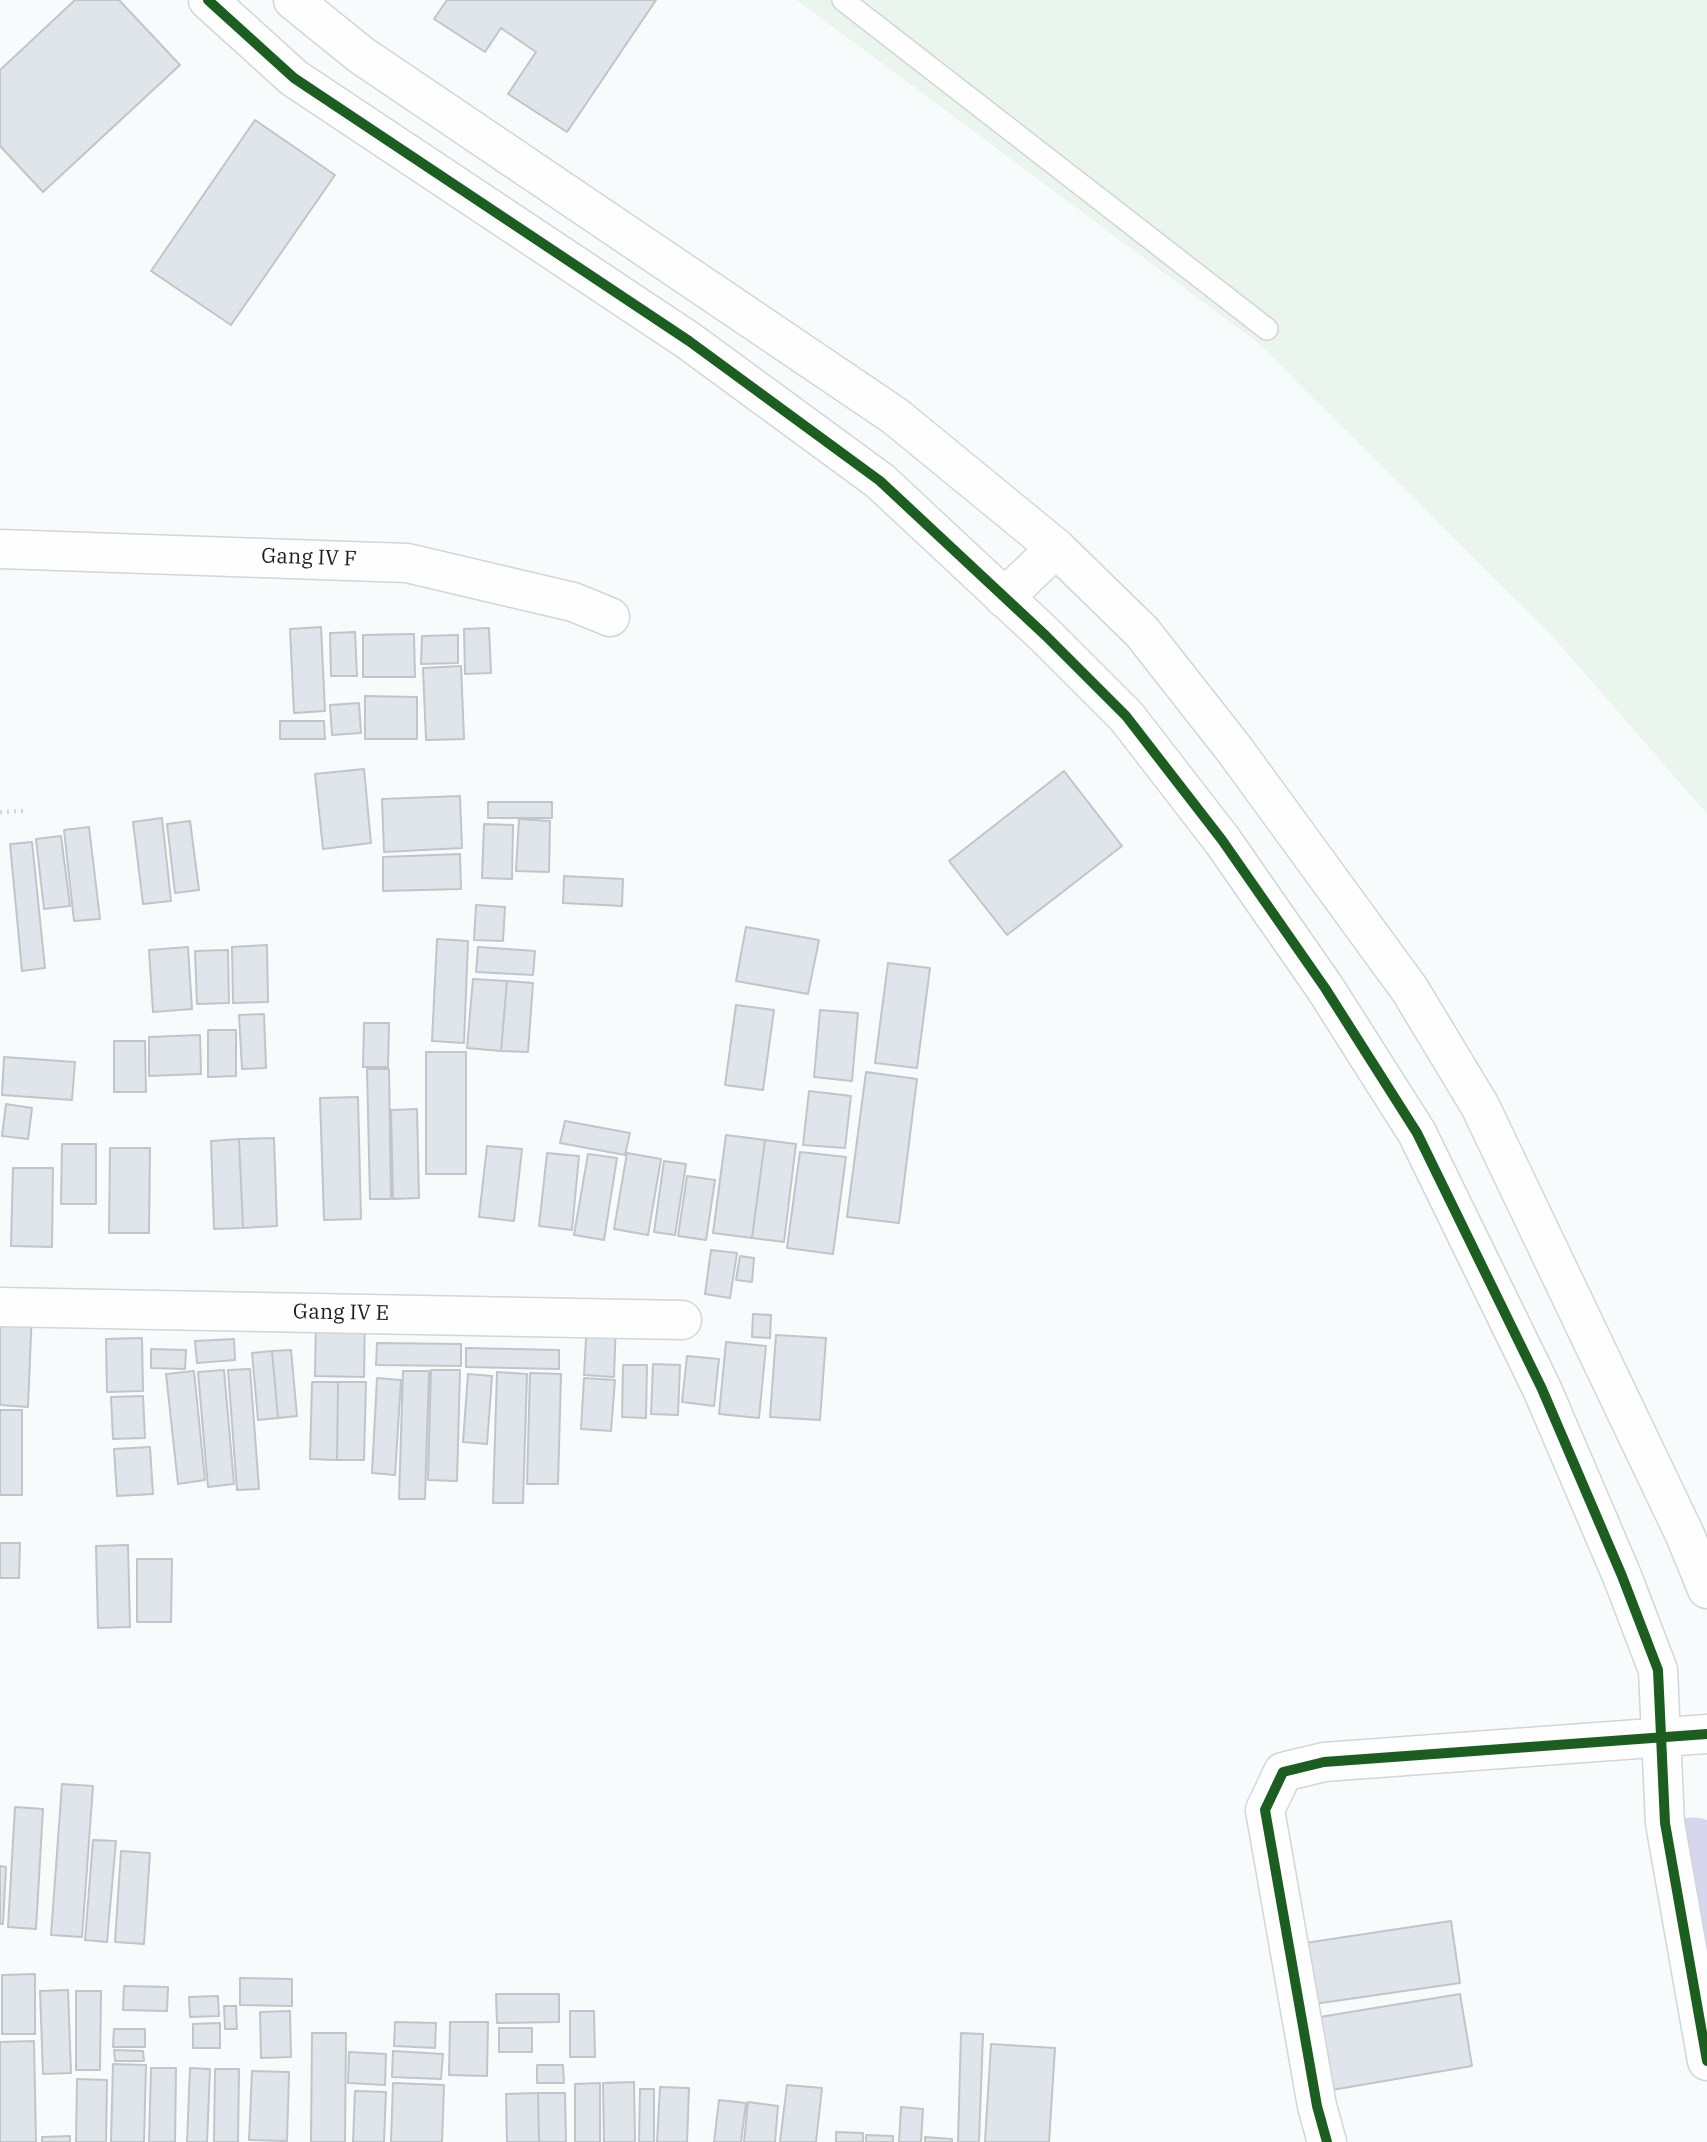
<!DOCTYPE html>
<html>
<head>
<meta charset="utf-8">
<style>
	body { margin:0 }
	canvas { display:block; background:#f7fbfc }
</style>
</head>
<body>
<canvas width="1707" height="2142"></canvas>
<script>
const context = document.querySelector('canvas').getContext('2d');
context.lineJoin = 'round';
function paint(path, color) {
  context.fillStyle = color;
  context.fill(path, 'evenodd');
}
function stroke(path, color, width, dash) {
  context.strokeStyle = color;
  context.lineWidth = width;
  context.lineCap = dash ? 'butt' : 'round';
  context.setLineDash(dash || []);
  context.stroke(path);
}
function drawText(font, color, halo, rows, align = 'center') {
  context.font = font + ' "IBM Plex Serif",serif';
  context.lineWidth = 5;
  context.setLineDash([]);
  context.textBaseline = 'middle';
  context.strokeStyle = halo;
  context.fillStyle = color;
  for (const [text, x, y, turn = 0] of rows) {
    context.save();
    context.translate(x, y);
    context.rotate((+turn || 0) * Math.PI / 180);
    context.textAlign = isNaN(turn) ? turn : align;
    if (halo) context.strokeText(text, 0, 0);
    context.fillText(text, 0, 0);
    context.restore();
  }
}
const green = new Path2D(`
	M797 0H1707V814L1554 638 1257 342Z`);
const river = new Path2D(`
	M1693 1856 1707 1919`);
const building = new Path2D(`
	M75 0H119L180 65 43 192 0 146V70Z
	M447 0H656L567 132 508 94 536 52 501 28 485 52 434 19Z
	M255 120 335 175 231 325 151 271Z
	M321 627 325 711 294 713 290 629Z
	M489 628 491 673 465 674 464 629Z
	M355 632 357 676H331L330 633Z
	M414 634 415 677H363V635Z
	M458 635V663L421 664 422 636Z
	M461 666 464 739 426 740 423 668Z
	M365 696 417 697V739H365Z
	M359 703 361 733 332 735 330 705Z
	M280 721H324L325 739H280Z
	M364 769 371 843 323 849 315 774Z
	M1064 771 1122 846 1007 935 949 861Z
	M460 796 462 848 384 852 382 799Z
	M488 802H552V818H488Z
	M162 818 171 901 143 904 133 822Z
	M519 819 550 821 549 872 516 871Z
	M190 821 199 890 175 893 167 824Z
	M484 824 513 825 512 879 482 878Z
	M89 827 100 919 74 921 64 830Z
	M61 836 70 906 44 909 36 839Z
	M32 842 45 968 22 971 10 844Z
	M460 854 461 889 383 891V857Z
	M564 876 623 879 622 906 563 903Z
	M476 905 505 907 503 941 474 940Z
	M746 927 819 940 808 994 736 981Z
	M437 939 468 941 464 1043 432 1041Z
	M267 945 268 1002 233 1003 232 947Z
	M188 947 192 1009 153 1012 149 950Z
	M478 947 535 951 533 975 476 972Z
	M228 950 229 1003 197 1004 195 951Z
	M888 963 930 968 917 1068 875 1063Z
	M473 979 507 981 501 1051 467 1048Z
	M507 981 533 983 528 1052 501 1051Z
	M736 1005 774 1010 763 1090 725 1085Z
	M820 1010 858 1013 852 1081 814 1077Z
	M264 1014 266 1068 242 1069 239 1015Z
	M364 1023H389L388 1067H363Z
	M208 1030H236V1076L208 1077Z
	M200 1035 201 1074 149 1076V1037Z
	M114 1041H145L146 1092H114Z
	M426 1052H466V1174H426Z
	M4 1057 75 1062 72 1100 2 1095Z
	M367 1069H389L391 1199H370Z
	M866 1072 917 1079 899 1223 847 1217Z
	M809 1091 851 1096 845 1148 803 1145Z
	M358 1097 361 1219 324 1220 320 1098Z
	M6 1104 32 1108 28 1139 2 1136Z
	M417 1109 419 1198 393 1199 391 1110Z
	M565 1121 630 1133 625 1155 560 1143Z
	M726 1135 765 1140 752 1238 713 1233Z
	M274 1138 277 1226 243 1228 239 1139Z
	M239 1139 243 1228 214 1229 211 1141Z
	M765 1140 796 1144 784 1242 752 1238Z
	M62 1144H96V1204H61Z
	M487 1146 522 1149 514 1221 479 1217Z
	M110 1148H150L149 1233H109Z
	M800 1152 846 1157 833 1254 787 1248Z
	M547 1153 579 1156 572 1230 539 1226Z
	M627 1153 661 1159 648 1235 614 1229Z
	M588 1154 617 1158 604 1240 574 1235Z
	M664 1161 686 1164 675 1235 654 1232Z
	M13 1168H53L52 1247 11 1246Z
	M687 1176 715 1180 706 1240 678 1236Z
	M711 1250 737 1253 730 1298 705 1294Z
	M740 1256 754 1258 752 1282 736 1280Z
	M0 1309 32 1310 28 1407 0 1405Z
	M753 1314 771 1315 770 1338 752 1337Z
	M316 1316 365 1317 364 1377 315 1376Z
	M587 1320 616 1322 614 1377 584 1375Z
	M776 1335 826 1338 820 1420 770 1417Z
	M142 1338 143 1391 107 1392 106 1339Z
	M234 1339 235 1360 197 1363 195 1341Z
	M726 1342 766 1346 759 1418 719 1414Z
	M377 1343 461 1344V1366L376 1365Z
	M466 1348 559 1350V1369L466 1367Z
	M151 1349 186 1350 185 1369 151 1368Z
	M291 1350 297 1416 278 1418 272 1351Z
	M272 1351 278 1418 258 1420 252 1353Z
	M687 1356 719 1359 714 1406 682 1402Z
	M653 1364 680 1365 678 1415 651 1414Z
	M623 1365H647L646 1418 622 1417Z
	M250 1369 259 1489 237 1490 228 1370Z
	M224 1370 234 1484 208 1487 198 1372Z
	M431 1370H460L457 1481 428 1480Z
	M194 1371 205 1480 178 1484 166 1374Z
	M403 1371H429L425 1499H399Z
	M497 1372 527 1374 523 1503H493Z
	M530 1373 561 1374 558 1484H527Z
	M468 1374 492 1376 487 1444 463 1442Z
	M377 1378 401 1380 395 1475 372 1473Z
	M584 1378 615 1380 611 1431 581 1429Z
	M312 1382H338L337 1460 310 1459Z
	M338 1382H366L364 1460H337Z
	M143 1396 145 1438 113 1439 111 1397Z
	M0 1410H22V1495H0Z
	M150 1447 153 1494 117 1496 114 1449Z
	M0 1543H20L19 1578H0Z
	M128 1545 130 1627 98 1628 96 1546Z
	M137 1559H172L171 1622H137Z
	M62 1784 93 1786 82 1937 51 1935Z
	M15 1807 43 1809 36 1929 8 1927Z
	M93 1840 116 1841 107 1942 85 1940Z
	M121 1851 150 1853 144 1944 115 1942Z
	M0 1866 6 1867 3 1924H0Z
	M1451 1921 1460 1983 1314 2004 1305 1943Z
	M35 1974V2034H2V1975Z
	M240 1978 292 1979V2006L240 2005Z
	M124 1986 168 1987 167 2011 123 2010Z
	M68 1990 71 2073 43 2074 40 1991Z
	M76 1991H101L100 2070H76Z
	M496 1994H559V2022L497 2023Z
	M1460 1994 1472 2066 1326 2091 1314 2018Z
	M218 1996 219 2016 190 2017 189 1997Z
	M224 2006H236L237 2029H225Z
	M290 2011 291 2057 261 2058 260 2012Z
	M570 2011H594L595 2057H570Z
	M395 2022 436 2023 435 2048 394 2046Z
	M450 2022H488L487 2076 449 2075Z
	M220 2023V2048H193V2024Z
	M499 2028H532V2052H499Z
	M114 2029H145V2047H113Z
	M312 2033H346L345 2142H311Z
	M961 2033 983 2034 979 2142H958Z
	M34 2041 36 2142H0V2042Z
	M991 2044 1055 2048 1049 2142H985Z
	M114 2050 143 2051 144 2061H115Z
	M393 2051 443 2054 441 2079 392 2077Z
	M349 2052 386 2054 385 2085 348 2083Z
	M113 2064 146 2065 144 2142H111Z
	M537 2065H563L564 2083H537Z
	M151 2068H176L175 2142H149Z
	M190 2068 210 2069 207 2142H187Z
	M215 2069H239L238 2142H214Z
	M252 2071 289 2072 287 2141 249 2140Z
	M77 2079 107 2080 106 2142H76Z
	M634 2082 635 2142H604L603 2083Z
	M393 2083 444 2085 442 2142H391Z
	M600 2083V2142H575V2084Z
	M787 2085 822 2088 816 2142H780Z
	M660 2087 689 2088 687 2142H657Z
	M640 2089H654V2142H639Z
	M355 2091 386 2092 384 2142H353Z
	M538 2093 539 2142H507L506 2094Z
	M538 2093H565L566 2142H539Z
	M719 2100 746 2103 741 2142H714Z
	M748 2102 778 2106 775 2142H744Z
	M901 2107 923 2109 921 2142H899Z
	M836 2132 863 2133V2142H836Z
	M866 2135 893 2136V2142H866Z
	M70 2136V2142H42V2137Z
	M925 2137 952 2139V2142H925Z`);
const path = new Path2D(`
	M0 812 24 811`);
const service = new Path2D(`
	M843 0 1267 329`);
const minor = new Path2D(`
	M208 0 294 78 689 341 880 481 1046 636 1126 716 1222 840 1325 988 1417 1133 1542 1389 1622 1576 1658 1670 1665 1823 1707 2061
	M293 0 361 55 895 416 1056 548 1142 632 1234 749 1410 990 1480 1106 1685 1535 1707 1589
	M0 549 407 563 573 602 610 617
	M1004 598 1056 548
	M0 1307 682 1320
	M1327 2142 1317 2106 1265 1810 1283 1772 1324 1762 1707 1734`);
const cycleway = new Path2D(`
	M208 0 294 78 689 341 880 481 1046 636 1126 716 1222 840 1325 988 1417 1133 1542 1389 1622 1576 1658 1670 1665 1823 1707 2061
	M1327 2142 1317 2106 1265 1810 1283 1772 1324 1762 1707 1734`);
const streetNames = [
	["Gang IV F",309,558,2],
	["Gang IV E",341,1313,1]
];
paint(green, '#e9f5ed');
stroke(river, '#d6d7ed', 77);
paint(building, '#dfe5eb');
stroke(building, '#c1c5c7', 2);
stroke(service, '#d1d6d8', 24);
stroke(minor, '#d1d6d8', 41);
stroke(path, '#d3d5d6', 4.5, [2, 5]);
stroke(service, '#fefeff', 21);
stroke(minor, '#fefeff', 38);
stroke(cycleway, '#1b5e20', 10);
drawText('21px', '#171f21', '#fff', streetNames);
</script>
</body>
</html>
